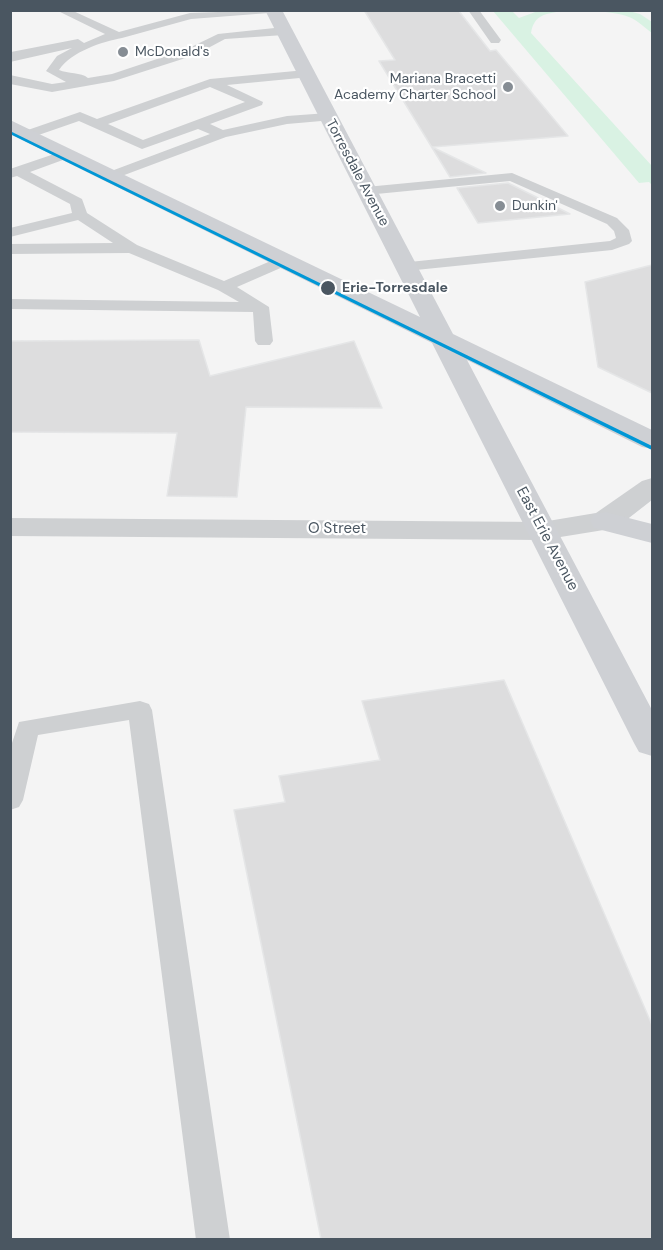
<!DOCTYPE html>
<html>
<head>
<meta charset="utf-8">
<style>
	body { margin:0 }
	#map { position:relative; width:663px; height:1250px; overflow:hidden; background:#f4f4f4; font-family:"DM Sans",sans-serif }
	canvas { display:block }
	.frame { position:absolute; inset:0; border:12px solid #4a5661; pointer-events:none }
</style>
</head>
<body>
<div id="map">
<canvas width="663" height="1250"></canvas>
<div class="frame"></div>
</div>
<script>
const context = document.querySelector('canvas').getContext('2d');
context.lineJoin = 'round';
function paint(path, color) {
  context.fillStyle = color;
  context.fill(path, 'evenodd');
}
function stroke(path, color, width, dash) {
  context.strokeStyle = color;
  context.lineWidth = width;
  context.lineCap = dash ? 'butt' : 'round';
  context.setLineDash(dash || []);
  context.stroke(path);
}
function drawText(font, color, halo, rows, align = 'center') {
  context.font = font + ' "DM Sans",sans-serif';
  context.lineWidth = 4.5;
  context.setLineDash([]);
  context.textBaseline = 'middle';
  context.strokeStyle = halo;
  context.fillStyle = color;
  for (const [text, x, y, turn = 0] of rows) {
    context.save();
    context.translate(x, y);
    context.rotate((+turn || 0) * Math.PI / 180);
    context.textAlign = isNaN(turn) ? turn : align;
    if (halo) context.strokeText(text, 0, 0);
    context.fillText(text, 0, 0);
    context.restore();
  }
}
const green = new Path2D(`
	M493 11H512L519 18 538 11 625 10 640 14 652 22V33C645 28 637 20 629 17 611 10 556 7 540 17 534 21 532 27 531 33L652 166V185L649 182 639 183Z`);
const building = new Path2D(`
	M364 10H458L490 51 496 50 568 136 432 147 486 173 450 177 379 61 395 60Z
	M508 183 570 214 478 223 457 188Z
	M652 265V393L598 367 585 282Z
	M199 340 210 376 354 341 382 408 246 407 237 497 167 496 177 433 10 432V341Z
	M504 680 652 1025V1239H321L234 810 285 802 279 776 380 760 362 701Z`);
const lane = new Path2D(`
	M56 10H71L119 32 190 13 274 10 269 13 191 19 122 38C102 42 72 51 59 70 68 74 81 72 88 78L112 74 187 49 218 34 284 27 290 31 284 35 225 39 195 55 114 81 52 92 10 84V75L52 84 66 82 46 71 57 56 72 48 10 62 11 52 78 39 84 43 105 34Z
	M468 10H479L501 40 499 43H491Z
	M306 70 312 74 310 77 227 85 263 102 262 105 210 124 223 130 287 116 328 113 333 114 335 117 333 120 287 124 226 137 111 180 104 176 106 173 210 134 198 129 142 149 79 121 27 139 20 135 22 132 80 112 97 119 210 79ZM210 87 245 102 143 140 108 124Z
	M66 150 73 154 71 157 30 172 82 199 87 213 137 245 224 281 280 257H292L294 260 292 263 237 287 269 307 273 341 270 345H258L255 341 253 312 10 309V299L239 302 218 290 129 253 10 254V244L113 243 78 220 10 237V228L72 213 70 204 17 176 10 178V169Z
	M512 173 617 218 629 230 632 241 629 244 612 250 406 271 400 269 398 266 400 263 610 241 616 238 614 231 607 224 510 181 366 195 359 191 366 187Z
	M140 701 149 704 152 710 230 1240H196L129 720 38 735 23 800 19 807 10 810V749L19 722Z`);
const street = new Path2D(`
	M652 478V500L616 528 542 540 10 536V518L542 522 596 513 642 481Z`);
const secondary = new Path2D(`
	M265 10H282L453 334 652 430V449L642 447 467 360 652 710V756L639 752 634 743 432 343 10 134V120L420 317Z
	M605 512 652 524V543L594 528 590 521 594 514Z`);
const metro1 = new Path2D(`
	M10 131 652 446V450L10 134Z`);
const markers = [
	[123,52,6,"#868d94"],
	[508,87,6,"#868d94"],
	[500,206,6,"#868d94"],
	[328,288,8,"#4a5661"]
];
const farPoinames = [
	["McDonald's",135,52],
	["Mariana Bracetti",496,79,"right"],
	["Academy Charter School",496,95,"right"],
	["Dunkin'",512,206]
];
const farStreetnames = [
	["Torresdale Avenue",357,173,62]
];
const farStopnames = [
	["Erie-Torresdale",342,288]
];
const streetNames = [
	["O Street",337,529],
	["East Erie Avenue",547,539,62]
];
paint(green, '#d9f2e3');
paint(building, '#ddddde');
stroke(building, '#e5e6e7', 1.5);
paint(lane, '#ced0d2');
paint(street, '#ced0d2');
paint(secondary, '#ced0d4');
paint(metro1, '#0097d6');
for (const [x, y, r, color] of markers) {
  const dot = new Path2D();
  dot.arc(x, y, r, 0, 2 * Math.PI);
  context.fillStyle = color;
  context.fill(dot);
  stroke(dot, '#fff', 2);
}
drawText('14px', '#4a5661', '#fff', farPoinames, 'left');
drawText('14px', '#4a5661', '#fff', farStreetnames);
drawText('bold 14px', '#4a5661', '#fff', farStopnames, 'left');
drawText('15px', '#4a5661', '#fff', streetNames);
</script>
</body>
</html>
